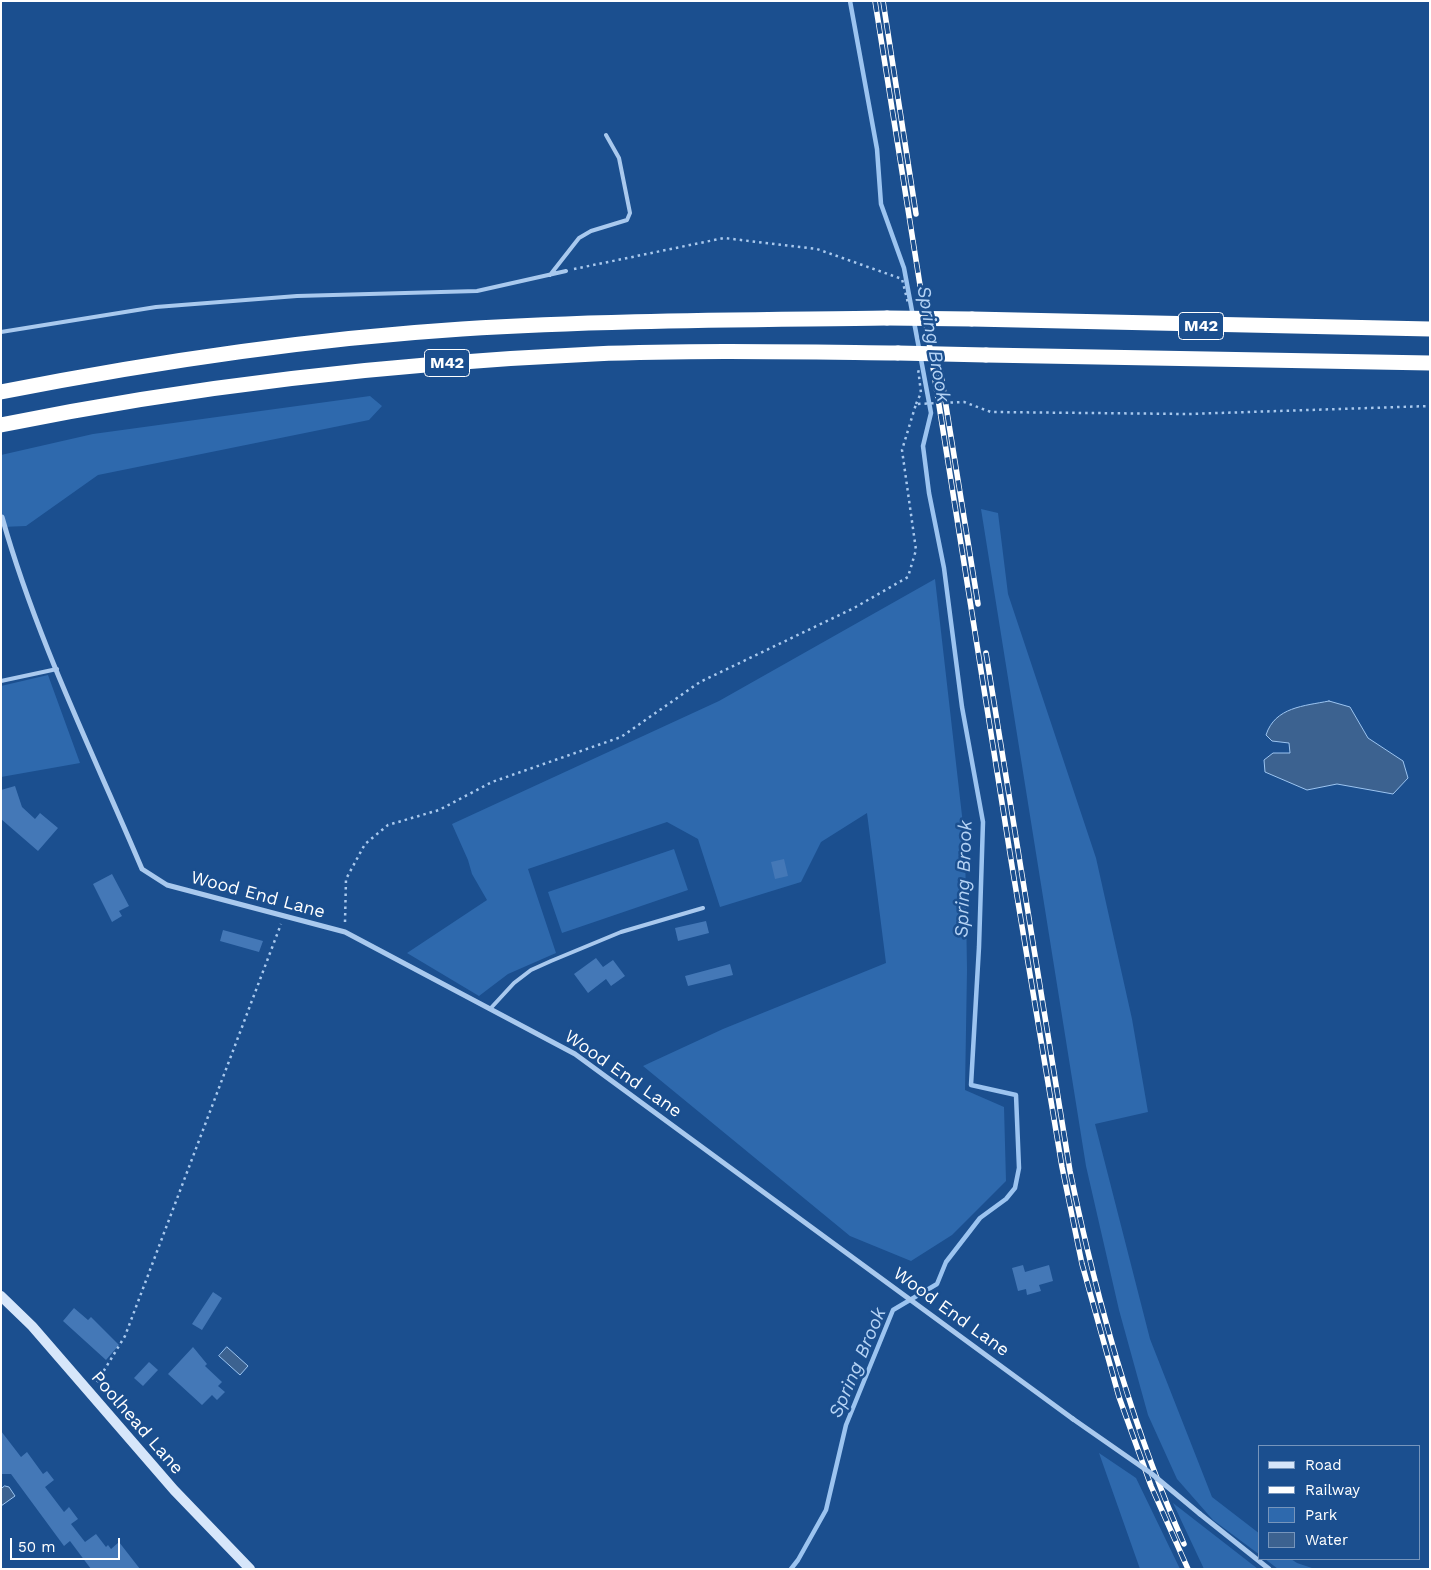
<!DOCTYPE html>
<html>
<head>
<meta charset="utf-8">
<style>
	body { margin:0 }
	#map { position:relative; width:1431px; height:1570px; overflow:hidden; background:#1b4f8f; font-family:"Work Sans",sans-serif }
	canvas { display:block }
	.frame { position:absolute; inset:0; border:2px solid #fff; pointer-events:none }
	.legend { position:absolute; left:1258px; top:1445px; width:162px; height:115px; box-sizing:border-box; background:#1b4f8f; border:1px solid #7695bc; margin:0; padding:6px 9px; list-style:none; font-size:15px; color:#fff }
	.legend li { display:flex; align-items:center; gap:10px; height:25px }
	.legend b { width:25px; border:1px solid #7695bc }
	.scale { position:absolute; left:10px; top:1538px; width:110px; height:22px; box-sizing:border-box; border:2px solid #fff; border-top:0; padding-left:6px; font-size:15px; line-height:18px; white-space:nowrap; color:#fff; -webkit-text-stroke:4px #1b4f8f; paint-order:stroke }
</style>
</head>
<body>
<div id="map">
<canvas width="1431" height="1570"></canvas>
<div class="frame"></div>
<ul class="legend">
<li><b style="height:6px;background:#d6e6fa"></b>Road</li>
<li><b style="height:6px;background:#fff"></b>Railway</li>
<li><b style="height:14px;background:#2e69ad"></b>Park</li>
<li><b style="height:14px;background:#3c6290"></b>Water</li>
</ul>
<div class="scale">50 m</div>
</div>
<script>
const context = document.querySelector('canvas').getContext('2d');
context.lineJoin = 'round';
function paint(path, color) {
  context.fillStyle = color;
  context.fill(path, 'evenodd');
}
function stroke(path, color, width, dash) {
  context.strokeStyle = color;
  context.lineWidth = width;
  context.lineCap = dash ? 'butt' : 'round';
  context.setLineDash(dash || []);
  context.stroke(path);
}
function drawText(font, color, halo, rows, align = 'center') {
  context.font = font + ' "Work Sans",sans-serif';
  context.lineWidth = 5;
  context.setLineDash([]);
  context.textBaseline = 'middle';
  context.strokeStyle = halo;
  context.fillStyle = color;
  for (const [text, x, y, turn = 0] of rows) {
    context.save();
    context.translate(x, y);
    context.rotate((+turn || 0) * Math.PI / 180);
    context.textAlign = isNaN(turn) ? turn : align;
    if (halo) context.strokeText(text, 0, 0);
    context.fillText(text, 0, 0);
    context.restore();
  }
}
const green = new Path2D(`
	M370 396 382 406 369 420 98 475 26 526 1 527V455L93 434Z
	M981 509 998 513 1008 594 1096 858 1132 1019 1148 1112 1095 1124 1150 1339 1212 1497 1260 1534V1555L1213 1520 1177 1479 1148 1415 1119 1310 1086 1166Z
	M935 579 965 842 967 970 965 1090 1004 1107 1006 1181 952 1235 911 1261 850 1236 643 1066 723 1029 886 963 867 813 821 842 801 882 720 907 698 839 667 822 528 869 556 953 508 974 479 996 407 953 487 900 472 874 468 860 452 824 719 701Z
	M48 675 80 763 1 777V686Z
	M674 849 688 890 562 933 548 892Z
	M1099 1453 1136 1478 1180 1569H1140Z
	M1173 1503 1258 1569H1204Z
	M1265 1559H1291L1297 1563 1315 1569H1278Z`);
const water = new Path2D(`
	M1329 701 1350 707 1368 738 1403 761 1408 778 1393 794 1337 784 1307 790 1265 772 1264 760 1273 753H1290L1289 743 1272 741 1266 735C1275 707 1304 706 1329 701Z
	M227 1347 248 1366 240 1375 219 1356Z
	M5 1486 9 1487 15 1496 1 1506V1489Z`);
const stream = new Path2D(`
	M791 1569 798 1560 826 1510 846 1425 893 1310 937 1284 946 1262 980 1218 1006 1199 1015 1188 1019 1168 1016 1095 971 1085 979 947 983 822 962 707 944 568 929 493 923 446 931 413 904 268 881 204 877 149 850 1`);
const building = new Path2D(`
	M15 786 22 807 35 819 40 813 58 828 38 851 1 819V790Z
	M784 859 788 876 775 879 771 862Z
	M112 874 129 906 119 911 122 916 112 922 93 884Z
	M706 921 709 933 678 941 675 928Z
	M223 930 263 941 259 952 220 941Z
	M596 958 603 967 613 960 625 976 611 986 606 979 588 993 574 974Z
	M730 964 733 975 688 986 685 976Z
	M1023 1265 1025 1272 1049 1265 1053 1281 1039 1285 1041 1291 1027 1295 1026 1289 1018 1291 1012 1268Z
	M213 1292 222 1298 202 1330 192 1324Z
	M74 1308 88 1320 91 1317 119 1345 106 1360 63 1321Z
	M193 1347 207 1364 205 1366 222 1382 218 1386 225 1392 217 1400 212 1395 202 1405 168 1374Z
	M149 1362 158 1370 143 1386 134 1378Z
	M1 1431 21 1457 27 1452 43 1474 47 1471 54 1480 45 1487 64 1512 69 1507 78 1519 71 1524 85 1542 96 1534 106 1547 108 1545 111 1549 119 1542 140 1569H91L70 1541 64 1546 11 1474H1Z`);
const path = new Path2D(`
	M574 269 724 238 817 249 902 279 908 303
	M916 404 921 393 918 368
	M345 922 346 879 365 844 388 825 439 810 492 782 621 737 700 682 854 608 908 577 916 550 902 450 916 404 964 402 991 412 1188 414 1430 406
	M97 1382 125 1336 281 924`);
const lane = new Path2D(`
	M550 275 579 238 591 231 627 220 630 213 619 158 606 135
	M1 332 156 307 297 296 477 291 566 271
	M1 681 57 669
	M490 1009 514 983 531 970 551 961 621 932 703 908`);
const street = new Path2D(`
	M2 517C36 638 93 753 142 869L167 885 345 932 575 1054 1073 1419
	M1200 1514 1269 1569`);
const secondary = new Path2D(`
	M1 1296 32 1326 174 1490 250 1569`);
const highway = new Path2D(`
	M972 319 1430 329
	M986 355 1430 363
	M1 392C153 362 307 339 462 329 603 320 745 320 887 318
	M1 425C197 385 395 363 594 354 695 350 797 352 898 353`);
const rail = new Path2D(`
	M875 1 1012 866 1062 1167 1082 1264 1119 1397 1151 1486 1188 1569
	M883 1 916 214
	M937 350 978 604
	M986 653 1070 1171C1096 1298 1131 1424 1184 1544`);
const streetBridge = new Path2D(`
	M1073 1419 1152 1474 1200 1514`);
const highwayBridge = new Path2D(`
	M887 318 972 319
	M898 353 986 355`);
const shields = [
	[1201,326,45],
	[447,363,45]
];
const shieldNames = [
	["M42",1201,326],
	["M42",447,363]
];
const streetNames = [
	["Wood End Lane",258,895,15],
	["Wood End Lane",623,1074,35],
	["Wood End Lane",951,1312,36],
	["Poolhead Lane",137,1423,49]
];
const waterNames = [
	["Spring Brook",933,344,80],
	["Spring Brook",964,879,-88],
	["Spring Brook",858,1363,-67]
];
paint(green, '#2e69ad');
paint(water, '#3c6290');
stroke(water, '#9cc4f0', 1);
stroke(stream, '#9cc4f0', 4.5);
paint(building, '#4478b7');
stroke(path, '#a9c9ee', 2.5, [2.5, 4]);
stroke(lane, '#a9c9ee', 4);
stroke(street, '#a9c9ee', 5);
stroke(secondary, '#d6e6fa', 10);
stroke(highway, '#fff', 15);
stroke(rail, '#fff', 5.5);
stroke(rail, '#1b4f8f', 4, [11]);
stroke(streetBridge, '#a9c9ee', 5);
stroke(highwayBridge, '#fff', 15);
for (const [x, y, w] of shields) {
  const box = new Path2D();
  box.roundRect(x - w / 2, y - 13.5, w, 27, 4);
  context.fillStyle = '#1b4f8f';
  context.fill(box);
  stroke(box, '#fff', 1);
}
drawText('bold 16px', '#fff', null, shieldNames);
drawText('18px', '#fff', '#1b4f8f', streetNames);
drawText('italic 19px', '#b5d3f5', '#1b4f8f', waterNames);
</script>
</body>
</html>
